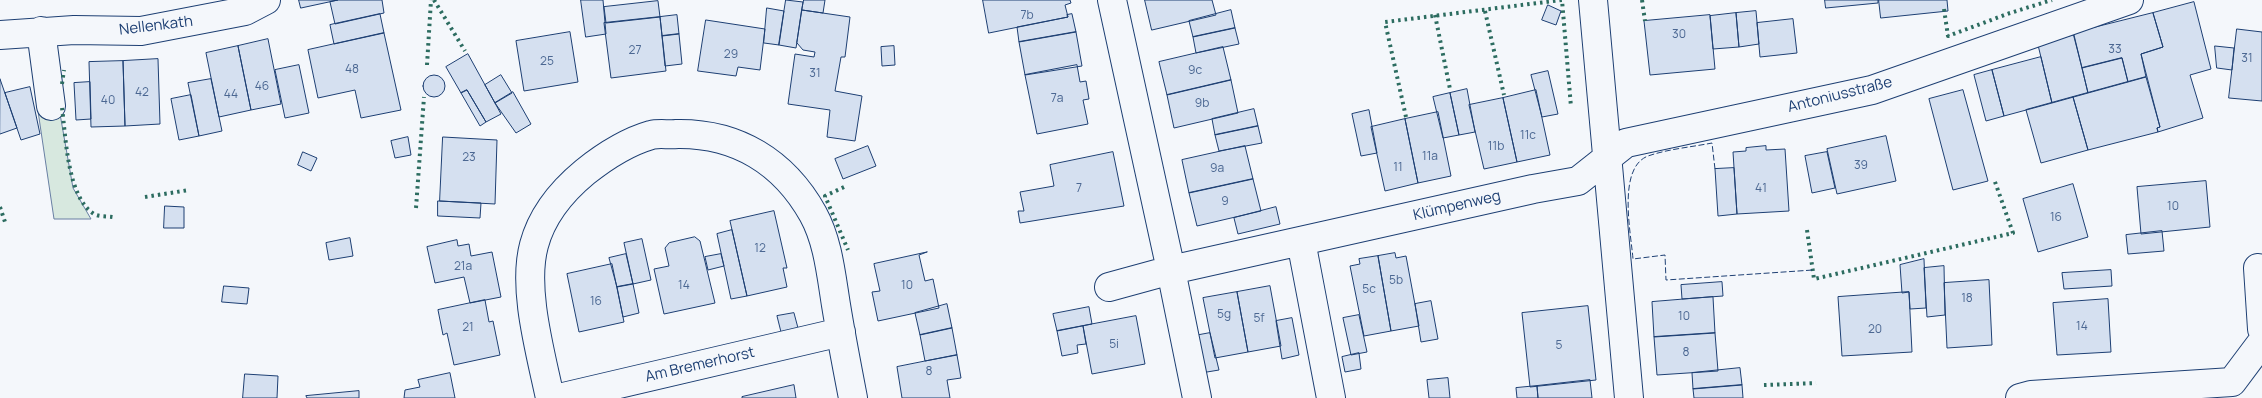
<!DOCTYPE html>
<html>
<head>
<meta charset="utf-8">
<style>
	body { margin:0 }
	canvas { display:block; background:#f4f7fb }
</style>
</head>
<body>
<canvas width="2262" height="398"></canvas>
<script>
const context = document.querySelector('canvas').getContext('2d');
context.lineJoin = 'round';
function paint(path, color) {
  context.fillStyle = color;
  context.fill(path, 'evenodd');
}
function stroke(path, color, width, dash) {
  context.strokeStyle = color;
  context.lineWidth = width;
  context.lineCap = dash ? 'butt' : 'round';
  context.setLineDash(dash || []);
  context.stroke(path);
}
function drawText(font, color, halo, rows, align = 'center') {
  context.font = font + ' Manrope,sans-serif';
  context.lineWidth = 4;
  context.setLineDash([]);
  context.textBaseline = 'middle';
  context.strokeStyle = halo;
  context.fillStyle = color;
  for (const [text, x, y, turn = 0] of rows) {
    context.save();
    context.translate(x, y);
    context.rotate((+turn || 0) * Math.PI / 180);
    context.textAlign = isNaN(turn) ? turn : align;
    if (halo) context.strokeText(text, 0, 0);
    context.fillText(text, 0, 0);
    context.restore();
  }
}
const green = new Path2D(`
	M59 108 73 188 91 219H54L38 111Z`);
const building = new Path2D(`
	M299 0H338L301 8Z
	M338 0H382L384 13 335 24 330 2Z
	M581 0H603L606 34 586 37Z
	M786 0 803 2 796 48 779 45Z
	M804 0H825L823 13 802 10Z
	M983 0H1070L1071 3 1065 5 1068 17 989 33Z
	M1145 0H1212L1216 15 1152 30Z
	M1825 0H1878V3L1826 8Z
	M1879 0H1947L1948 11 1881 18Z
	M658 1 660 17 606 23 604 7Z
	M2194 2 2211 69 2190 75 2203 118 2158 132 2157 128 2160 127 2141 54 2163 47 2153 13Z
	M1548 5 1561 11 1556 25 1542 20Z
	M767 8 784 11 779 45 764 43Z
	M802 10 850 17 845 57H841L835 91 862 96 855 141 827 137 830 110 788 104 795 54 814 57 815 52 803 50 797 43Z
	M1231 10 1235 28 1193 37 1189 21Z
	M1756 11 1759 44 1739 47 1736 13Z
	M1736 13 1739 47 1713 49 1710 16Z
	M2153 13 2163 47 2141 54 2146 77 2128 82 2122 58 2082 68 2073 33Z
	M380 14 384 33 334 44 330 25Z
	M1072 14 1076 32 1019 42 1017 27 1068 17 1067 15Z
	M677 15 679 34 662 36 660 17Z
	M1710 15 1715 69 1650 75 1644 21Z
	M660 17 666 71 611 78 604 23Z
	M1793 19 1797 53 1760 57 1757 23Z
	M706 20 765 29 760 70 738 67 736 76 698 71Z
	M1235 28 1239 44 1196 53 1193 37Z
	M2237 29 2262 32V101L2229 98Z
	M570 32 578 82 524 91 516 41Z
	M1076 32 1082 66 1025 75 1019 42Z
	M384 33 401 110 361 118 355 90 318 98 308 50Z
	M679 34 682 64 665 66 662 36Z
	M2074 35 2088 93 2052 103 2038 45Z
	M268 39 281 104 251 110 238 46Z
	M238 46 251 110 219 117 206 53Z
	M894 46 895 65 882 66 881 47Z
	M2215 46 2234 48 2232 70 2217 68Z
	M1223 47 1231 80 1167 95 1159 62Z
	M468 54 501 114 486 122 467 90 461 93 446 67Z
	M2041 57 2052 103 2004 116 1992 70Z
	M2122 58 2128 82 2088 93 2082 68Z
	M158 59 160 124 125 126 123 61Z
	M123 61 125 126 91 127 89 62Z
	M299 65 309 113 285 118 275 70Z
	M1077 65 1080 82 1086 81 1089 99 1083 100 1088 124 1037 134 1025 75Z
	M1992 70 2004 116 1986 121 1974 75Z
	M1548 71 1558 114 1542 117 1531 75Z
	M501 75 512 93 495 103 485 85Z
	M423 86a11 11 0 1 1 22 0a11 11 0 1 1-22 0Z
	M2146 77 2160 127 2157 128 2158 132 2088 150 2073 97Z
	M0 79 17 128 0 134Z
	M211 79 222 131 199 136 188 83Z
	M1231 80 1238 113 1174 128 1167 95Z
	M90 82 91 119 76 120 74 83Z
	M30 87 40 134 21 140 5 93Z
	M1467 89 1475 132 1459 135 1450 93Z
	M467 90 486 122 480 126 461 93Z
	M1536 90 1550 155 1517 162 1503 98Z
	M1963 90 1988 181 1953 190 1929 99Z
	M513 92 531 124 516 133 495 103Z
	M1450 93 1459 135 1443 138 1433 97Z
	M191 95 199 136 179 140 171 99Z
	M2073 97 2088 150 2041 163 2026 110Z
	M1503 98 1517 162 1484 169 1469 105Z
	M1254 109 1258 126 1215 135 1212 119Z
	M1369 110 1377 153 1361 156 1352 114Z
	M1438 112 1451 176 1418 183 1405 119Z
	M1405 119 1418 183 1385 191 1371 127Z
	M1258 126 1262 143 1219 151 1215 135Z
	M1886 136 1896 181 1837 194 1827 149Z
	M408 137 411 155 395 158 391 141Z
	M443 137 497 140 495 204 440 201Z
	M868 146 876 166 843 179 835 159Z
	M1245 146 1253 179 1189 193 1182 160Z
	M1766 146V150L1785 149 1789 211 1737 214 1733 152 1746 151V148Z
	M303 152 317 158 311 171 298 165Z
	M1113 152 1124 206 1020 223 1018 211H1024L1020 192 1054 186 1050 165Z
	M1827 152 1835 188 1812 193 1805 156Z
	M1734 168 1737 214 1718 216 1715 169Z
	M1253 179 1261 211 1197 226 1189 193Z
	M2206 181 2210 227 2141 234 2137 187Z
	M2073 184 2088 237 2038 252 2023 199Z
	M438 201 481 203 480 218 438 216Z
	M165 206 184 207V228H164Z
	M1276 207 1280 224 1238 234 1234 218Z
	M774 211 787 268H783L787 287 747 296 730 221Z
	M732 230 747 296 731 299 717 234Z
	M2162 231 2164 251 2128 254 2126 235Z
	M695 237 700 241 715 303 664 314 654 269 669 266 665 248 669 243Z
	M350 238 353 256 329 260 326 243Z
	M642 239 651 280 633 284 624 243Z
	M457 240 458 246 469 244 471 256 492 252 501 297 470 303 464 277 435 283 427 247Z
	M927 252 919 255 925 281 933 279 939 308 878 321 872 292 880 291 874 264Z
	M1395 253 1396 258 1406 256 1419 326 1391 331 1378 256Z
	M626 254 633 284 617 287 609 258Z
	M721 254 724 266 708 270 705 257Z
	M1378 256 1391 331 1364 336 1350 266 1360 264 1359 259Z
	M1924 259 1926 308 1910 309 1909 292 1902 293 1900 265Z
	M612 264 624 322 579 332 567 274Z
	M1944 266 1945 315 1927 317 1924 268Z
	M2111 270 2112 286 2064 289 2062 273Z
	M1989 280 1992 345 1947 348 1944 283Z
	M1722 282 1723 296 1682 299 1681 285Z
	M633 284 639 313 623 317 617 287Z
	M224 286 249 288 247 304 222 302Z
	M1270 286 1281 346 1248 352 1237 292Z
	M1237 292 1248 352 1215 358 1203 298Z
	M1909 292 1912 352 1842 356 1838 297Z
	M1713 297 1715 333 1654 337 1652 302Z
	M2108 299 2111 352 2057 355 2053 303Z
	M485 300 489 322 493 321 500 355 454 365 447 333 443 335 438 310Z
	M1431 301 1438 339 1421 342 1415 304Z
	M947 304 952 328 920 335 915 313Z
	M1588 306 1596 380 1530 387 1522 313Z
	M1089 307 1092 324 1057 331 1053 314Z
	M794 313 798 328 781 332 777 316Z
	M1359 315 1367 352 1351 355 1343 318Z
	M1136 316 1145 364 1092 374 1083 326Z
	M1292 318 1299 355 1282 359 1276 321Z
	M1083 326 1086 344 1077 345 1078 353 1062 356 1057 331Z
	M952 328 957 355 925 361 920 335Z
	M1210 333 1219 370 1201 373 1194 336Z
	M1715 333 1718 371 1657 375 1654 337Z
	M1359 353 1361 369 1345 372 1342 357Z
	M957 355 961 378 947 380 950 398H902L897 367Z
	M1740 368 1742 385 1693 389 1692 373Z
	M450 373 455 398H404L405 390 420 387 418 380Z
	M245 374 278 376 277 398H243Z
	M1448 378 1450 398H1429L1427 380Z
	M1590 380 1592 398H1538L1537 386Z
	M794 385 796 398H742V397Z
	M1742 385 1743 398H1694L1693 389Z
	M1537 386 1538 398H1517L1516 388Z
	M359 391V398H307L306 396Z`);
const minor = new Path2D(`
	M1112 0 1171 270 1197 398
	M1593 0 1629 398
	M41 31 51 106
	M0 35 74 30 141 31 245 11 266 0
	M1301 241 1331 398
	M2258 268 2262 329
	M1109 287 1171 270 1533 189 1578 181 1626 143 1872 90 2129 0
	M550 398C541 354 522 289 534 245 542 215 562 191 585 172 605 156 627 142 651 135 659 133 669 135 677 134 737 133 784 162 813 214 828 241 831 274 836 305 841 336 847 367 853 398
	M559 398 841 332
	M2020 398 2031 395 2232 382 2262 342`);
const hedge = new Path2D(`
	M434 0 465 51
	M1642 0 1645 21
	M1944 9 1948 36 2010 13 2052 0
	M1485 11 1504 95
	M1435 15 1450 89
	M427 65 431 0
	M62 84 64 70
	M62 108C66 137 67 197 94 214 99 217 107 216 113 217
	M1406 117 1385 22 1562 0 1571 107
	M844 187 825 196 848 250
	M145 197 189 190
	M0 207 5 222
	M416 208 424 97
	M1807 230 1814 279 2013 233 1994 179
	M1764 385 1816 383`);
const fence = new Path2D(`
	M1715 169 1712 143C1692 147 1668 149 1648 156 1617 168 1631 233 1633 259L1665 255 1666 280 1813 270`);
const numberNames = [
	["7b",1027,16],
	["30",1679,35],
	["33",2115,50],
	["27",635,51],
	["29",731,55],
	["31",2247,59],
	["25",547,62],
	["48",352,70],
	["9c",1195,71],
	["31",815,74],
	["46",262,87],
	["42",142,93],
	["44",231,95],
	["7a",1057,99],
	["40",108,101],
	["9b",1202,104],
	["11c",1528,136],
	["11b",1496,147],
	["11a",1430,157],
	["23",469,158],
	["39",1861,166],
	["11",1398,168],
	["9a",1217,169],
	["7",1079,189],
	["41",1761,189],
	["9",1225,202],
	["10",2173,207],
	["16",2056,218],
	["12",760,249],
	["21a",463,267],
	["5b",1396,281],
	["14",684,286],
	["10",907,286],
	["5c",1369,290],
	["18",1967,299],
	["16",596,302],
	["5g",1224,315],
	["10",1684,317],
	["5f",1259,319],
	["14",2082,327],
	["21",468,328],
	["20",1875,330],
	["5i",1114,345],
	["5",1559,346],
	["8",1686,353],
	["8",929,372]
];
const streetNames = [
	["Nellenkath",156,26,-7],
	["Antoniusstraße",1840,95,-14],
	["Klümpenweg",1457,206,-13],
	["Am Bremerhorst",700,365,-13]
];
paint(green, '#d7e8df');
stroke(green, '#687fa3', 1);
paint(building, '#d5e0f0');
stroke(building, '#1d3f73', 1);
stroke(minor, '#1d3f73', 30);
stroke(minor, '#f4f7fb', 28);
stroke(hedge, '#2c6c60', 4, [2.5, 4]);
stroke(fence, '#1d3f73', 1, [6, 2.5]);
drawText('12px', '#4b6792', null, numberNames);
drawText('15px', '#1d3f73', '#f4f7fb', streetNames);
</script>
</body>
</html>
